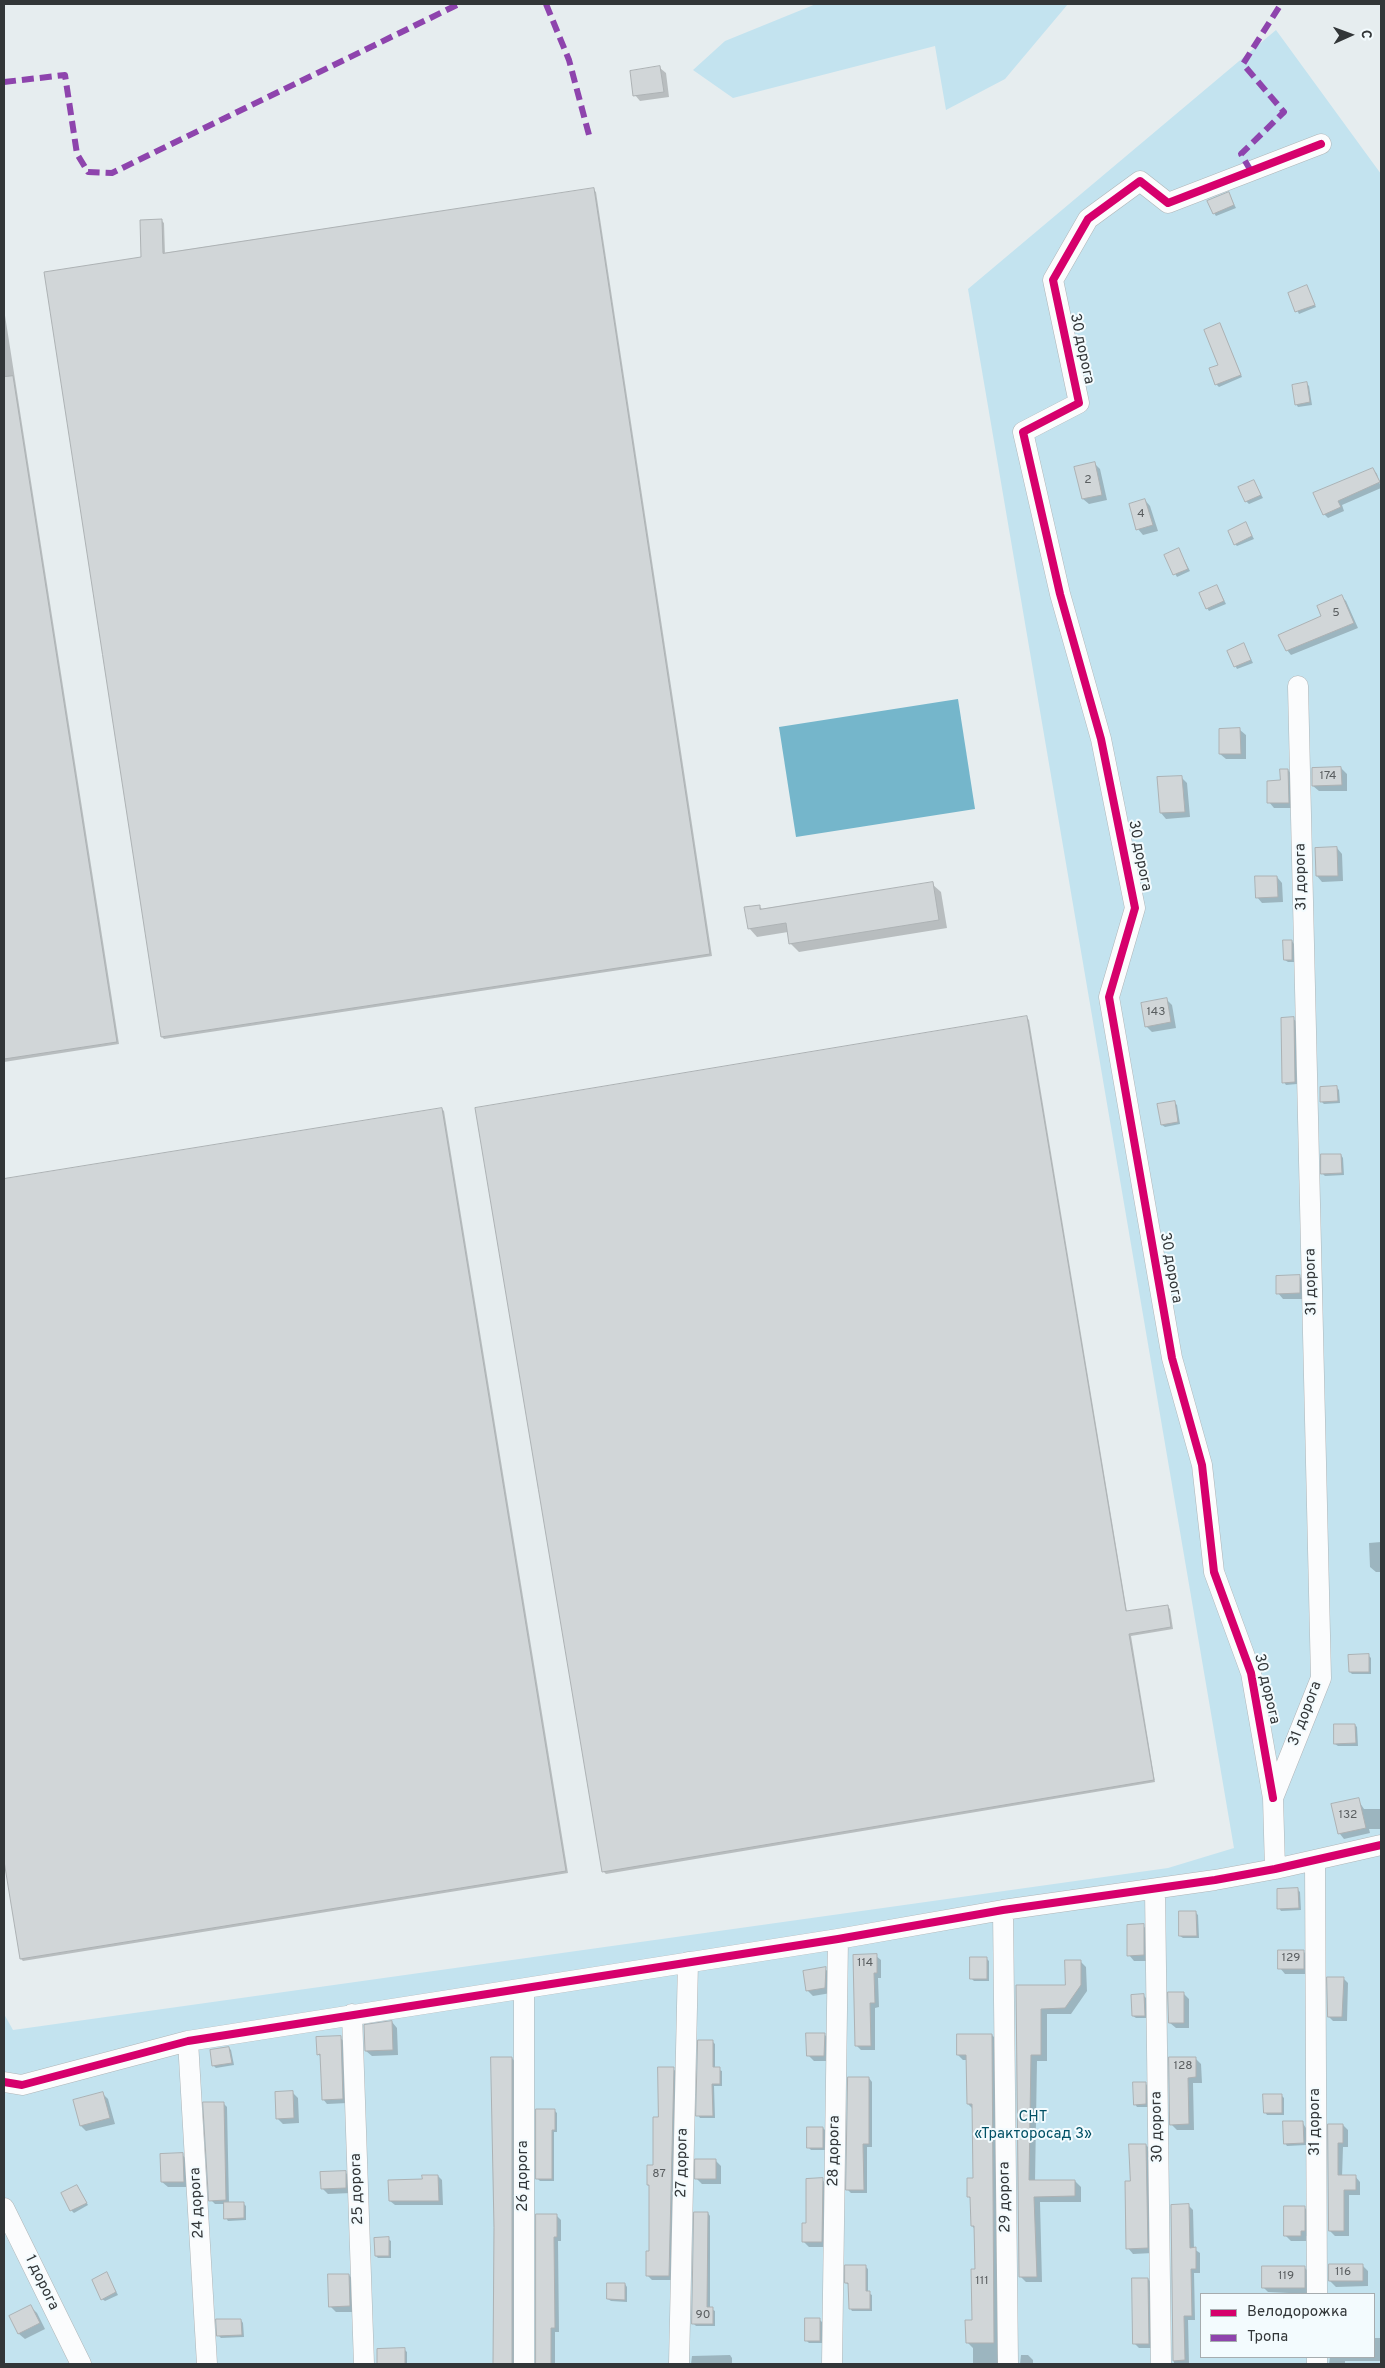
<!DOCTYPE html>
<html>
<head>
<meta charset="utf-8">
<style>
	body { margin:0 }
	#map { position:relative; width:1385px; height:2368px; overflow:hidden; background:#e6edef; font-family:Overpass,sans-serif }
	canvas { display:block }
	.frame { position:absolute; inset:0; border:5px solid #323638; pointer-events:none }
	.legend { position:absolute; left:1200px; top:2293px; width:175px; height:65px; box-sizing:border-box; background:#f3fbfe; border:1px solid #a6acaf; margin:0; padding:6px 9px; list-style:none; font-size:15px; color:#323638 }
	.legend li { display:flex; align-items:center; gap:10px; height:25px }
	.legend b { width:25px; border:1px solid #a6acaf }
	.north { position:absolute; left:1325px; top:10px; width:50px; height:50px; -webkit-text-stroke:4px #f3fbfe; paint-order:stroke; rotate:88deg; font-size:14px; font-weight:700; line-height:20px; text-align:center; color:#323638 }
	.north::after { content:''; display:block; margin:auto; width:18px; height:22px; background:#323638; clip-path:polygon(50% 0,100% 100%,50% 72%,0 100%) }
</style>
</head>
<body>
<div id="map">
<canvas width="1385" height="2368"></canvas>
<div class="frame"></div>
<ul class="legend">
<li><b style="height:6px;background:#d6006c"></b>Велодорожка</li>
<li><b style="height:6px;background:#8e44ad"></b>Тропа</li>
</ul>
<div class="north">С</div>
</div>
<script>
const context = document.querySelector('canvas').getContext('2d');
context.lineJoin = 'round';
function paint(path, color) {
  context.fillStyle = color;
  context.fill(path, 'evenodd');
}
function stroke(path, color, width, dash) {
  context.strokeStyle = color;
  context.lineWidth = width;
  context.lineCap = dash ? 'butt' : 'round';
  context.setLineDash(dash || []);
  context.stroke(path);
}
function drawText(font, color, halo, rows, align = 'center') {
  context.font = font + ' Overpass,sans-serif';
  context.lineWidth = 4;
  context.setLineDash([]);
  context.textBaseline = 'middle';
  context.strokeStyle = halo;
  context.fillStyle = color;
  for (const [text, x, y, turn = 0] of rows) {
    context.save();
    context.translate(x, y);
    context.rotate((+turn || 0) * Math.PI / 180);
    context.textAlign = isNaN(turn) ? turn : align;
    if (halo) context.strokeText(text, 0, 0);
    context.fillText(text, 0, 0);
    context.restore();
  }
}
const green = new Path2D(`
	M816 4H1068L1005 79 946 110 935 46 733 98 693 70 725 41Z
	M1276 30 1381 174V2364H4V2014L13 2030 1168 1868 1234 1848 968 289ZM1201 2294H1374V2357H1201Z`);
const water = new Path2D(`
	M958 699 975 809 796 837 779 727Z`);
const shadow = new Path2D(`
	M660 68 666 73 669 97 640 101 635 95Z
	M593 189 596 192 712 956 164 1039 162 1037 46 273 143 258 161 220 164 223 165 254Z
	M1229 194 1236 208 1216 216 1214 213Z
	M1307 287 1316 307 1299 314 1289 294Z
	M4 309 119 1044 4 1062Z
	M1220 324 1242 377 1219 387 1216 384 1219 366Z
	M1307 384 1309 386 1312 405 1298 407 1296 404Z
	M1094 463 1100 469 1107 500 1089 504 1083 499Z
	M1373 469 1377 474 1381 488 1342 505 1344 511 1328 518 1324 514Z
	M1254 482 1263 498 1249 504 1246 501Z
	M1145 500 1150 506 1158 531 1143 535 1138 529Z
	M1246 524 1254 539 1237 546 1235 544Z
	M1179 550 1190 571 1177 577 1165 555Z
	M1217 586 1226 604 1209 611 1207 608Z
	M1341 596 1346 601 1358 628 1291 655 1287 650Z
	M1244 645 1253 663 1237 669 1228 652Z
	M1240 730 1246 735V759H1226L1220 754Z
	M1341 768 1347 774V791H1319L1313 786Z
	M1288 770 1293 776 1294 808H1274L1269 802Z
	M1181 777 1187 783 1190 817 1166 819 1161 813Z
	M1337 848 1342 854 1343 881 1322 882 1317 876Z
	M1277 877 1282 883 1283 902 1262 903 1257 897Z
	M932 884 941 892 947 928 799 952 790 943 788 932 757 937 749 928 759 906 763 910Z
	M1292 941 1294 944V962H1288L1285 960Z
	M1167 1000 1172 1005 1176 1028 1152 1032 1146 1026Z
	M1027 1018 1029 1020 1127 1612 1168 1607 1170 1609 1173 1629 1131 1636 1155 1782 606 1874 603 1871Z
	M1293 1019 1296 1021 1297 1084 1286 1085 1284 1082Z
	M1337 1088 1339 1090 1340 1103 1324 1104 1321 1101Z
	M1174 1102 1177 1105 1180 1124 1165 1127 1162 1125Z
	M442 1109 444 1111 568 1873 23 1961 21 1959 4 1853V1180Z
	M1341 1155 1343 1158 1344 1175 1325 1176 1322 1173Z
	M1299 1276 1305 1282V1299H1283L1278 1293Z
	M1381 1542V1572H1376L1370 1567 1369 1543Z
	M1369 1656 1371 1658V1674H1352L1350 1672Z
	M1355 1725 1357 1727 1358 1746H1338L1335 1744Z
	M1358 1800 1364 1809H1381V1829H1369L1370 1833 1344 1839 1340 1834 1333 1805Z
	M1298 1890 1300 1892 1301 1910 1281 1911 1279 1908Z
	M1195 1912 1198 1915 1199 1938H1183L1180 1936Z
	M1143 1926 1149 1931V1961H1134L1129 1955Z
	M1303 1951 1309 1957V1974H1285L1280 1968Z
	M876 1956 881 1960V1978H878L879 2007 875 2008V2050H861L856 2045Z
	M986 1958 989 1961V1981H974L971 1978Z
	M1080 1961 1086 1967 1087 1991 1071 2014H1047V2061H1037L1035 2181H1075L1081 2187V2202H1040L1042 2282H1026L1020 2276 1017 1987 1066 1986Z
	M825 1969 831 1974V1993L813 1996 807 1990Z
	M1344 1979 1348 1983 1347 2021H1333L1329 2017Z
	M1183 1993 1189 1999V2028H1176L1170 2023Z
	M1144 1996 1146 1998 1147 2018H1136L1133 2016Z
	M392 2022 397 2028 398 2055 372 2056 366 2051Z
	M824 2034 830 2040V2061H814L808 2055Z
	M992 2035 997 2040 1000 2364H973V2348L967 2342 973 2321 976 2271 975 2229 972 2226V2200L968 2196 975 2180 973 2109 968 2104V2060H963L958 2055Z
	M340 2038 345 2042 347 2103 327 2104 323 2099 321 2057 318 2054Z
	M712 2041 715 2044V2068L722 2071V2086H714L715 2118H700L698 2115Z
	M229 2048 231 2050 234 2065 216 2068 213 2065Z
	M492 2058H512L516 2063V2364H496Z
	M1195 2058 1201 2064 1202 2083H1193L1194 2130H1177L1171 2124 1170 2059Z
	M673 2069 678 2073 673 2280H652L647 2275 650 2252V2187L648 2185 654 2166 659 2119Z
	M869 2078 872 2082V2147H867V2193H851L848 2190Z
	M1145 2083 1148 2086V2107H1137L1135 2104Z
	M102 2093 108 2099 115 2124 86 2131 81 2126Z
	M293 2093 298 2098 299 2123 283 2124 277 2118Z
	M1282 2096 1284 2098V2115H1267L1265 2112Z
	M223 2103 227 2107 229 2203H243L246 2206V2220L228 2221 226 2218 225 2204H215L211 2200Z
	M554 2110 557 2113V2132H554V2181H540L537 2178Z
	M1302 2122 1306 2128V2145L1287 2146 1285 2143Z
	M1329 2125H1343L1348 2130V2147H1343L1342 2177 1355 2176 1360 2182V2195H1349V2236H1335L1330 2231Z
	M823 2128 825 2130V2150H811L809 2148Z
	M1146 2145 1152 2151 1153 2253 1133 2254 1128 2248 1131 2182Z
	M182 2155 188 2160 190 2187H168L162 2182Z
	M715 2160 721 2166V2184H702L696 2178Z
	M345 2172 351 2178V2193L328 2194 322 2188Z
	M438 2176 442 2180 443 2205H395L390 2201Z
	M822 2180 828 2185 827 2247H809L803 2241Z
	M77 2186 88 2205 74 2213 71 2210Z
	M1172 2206H1189L1193 2210 1194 2249 1200 2253V2273H1194L1195 2320H1188L1189 2364H1174Z
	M1304 2207 1310 2213V2236H1306V2241H1291L1285 2235Z
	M708 2213 710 2216V2308L715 2311V2326H696L694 2324Z
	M537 2215H556L561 2220V2241H558L559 2332H555V2364H537Z
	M388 2239 391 2241V2258H378L376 2256Z
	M1362 2265 1368 2271V2286L1336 2287 1330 2281Z
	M865 2266 868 2269V2293L872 2295V2311H852L850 2308 849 2285 846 2283Z
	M1304 2267 1309 2272V2294L1268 2292 1264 2288Z
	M107 2274 118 2295 105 2301 102 2299Z
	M349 2275 354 2281 355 2312H336L330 2306Z
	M1148 2279 1152 2283 1153 2348H1139L1135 2344Z
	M625 2284 627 2287V2302L611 2301 608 2299Z
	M31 2307 37 2313 45 2329 25 2339 19 2334 11 2317Z
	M819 2319 822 2322V2343H809L806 2340Z
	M241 2320 243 2323 244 2337 221 2338 218 2335Z
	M1374 2338H1381V2361H1345V2364H1329L1330 2357H1374Z
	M404 2349 407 2352V2364H377Z
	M730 2355 732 2358V2364H691L692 2356Z
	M1021 2355H1028L1033 2360V2364H1020Z`);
const building = new Path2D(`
	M660 66 664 92 633 96 630 71Z
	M594 188 710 954 161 1037 44 272 141 257 140 220 162 219 163 253Z
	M1229 192 1234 205 1213 214 1207 201Z
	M1307 285 1315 305 1295 312 1288 293Z
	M1220 323 1241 375 1215 385 1209 368 1218 365 1204 330Z
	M13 376 117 1042 4 1059V377Z
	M1307 382 1310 402 1295 405 1292 385Z
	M1095 462 1102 495 1082 499 1074 467Z
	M1373 468 1380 482 1338 501 1341 507 1323 515 1313 493Z
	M1254 480 1261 495 1245 502 1238 487Z
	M1145 499 1153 525 1136 530 1129 504Z
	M1246 522 1252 536 1234 545 1228 531Z
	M1179 548 1188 569 1173 575 1164 555Z
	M1217 585 1224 601 1206 609 1199 593Z
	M1342 595 1354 623 1286 651 1278 635 1321 616 1317 606Z
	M1244 643 1251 660 1234 667 1227 651Z
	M1240 728 1241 754H1219V729Z
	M1341 767 1342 785 1312 786V768Z
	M1280 769H1288L1289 803H1267V781L1280 780Z
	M1182 776 1185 812 1160 813 1157 777Z
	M1337 847 1338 876H1316L1315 848Z
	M1255 876H1277L1278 897 1256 898Z
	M933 882 939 920 789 944 786 923 748 929 744 907 760 905V909Z
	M1283 940H1292V960H1284Z
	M1167 998 1171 1022 1145 1027 1141 1003Z
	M1027 1016 1126 1611 1168 1605 1171 1627 1129 1634 1154 1780 602 1872 475 1108Z
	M1294 1017 1295 1082 1282 1083 1281 1018Z
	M1337 1086 1338 1101 1320 1102V1087Z
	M1175 1101 1178 1122 1161 1125 1157 1104Z
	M442 1108 566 1871 20 1959 4 1861V1179Z
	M1321 1154H1341L1342 1173 1321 1174Z
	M1300 1275V1293L1276 1294V1276Z
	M1369 1654V1672H1349L1348 1655Z
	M1334 1724H1355L1356 1743 1334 1744Z
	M1359 1798 1366 1828 1338 1834 1331 1804Z
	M1298 1888 1299 1908 1277 1909V1889Z
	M1179 1911H1196L1197 1936H1179Z
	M1144 1924V1955L1127 1956V1925Z
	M1278 1950H1304V1969H1278Z
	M877 1954V1973H874L875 2003H870L871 2046H855L853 1955Z
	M970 1957H987V1979H970Z
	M1065 1960H1081V1985L1065 2008 1041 2009V2055H1031L1029 2180H1075V2196L1034 2197 1037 2277H1019L1016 1985H1065Z
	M826 1967 825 1988 806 1991 803 1971Z
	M1327 1977H1344L1342 2017H1328Z
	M1168 1992H1184V2023H1169Z
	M1144 1994 1145 2016H1132L1131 1995Z
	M392 2021 393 2050 365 2051 364 2025Z
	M806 2033H825L824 2056H807Z
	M957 2034H992L994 2343H966L965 2320H972L971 2269H975L974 2226H971L970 2197H967V2178H973L972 2104H967L966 2055H957Z
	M341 2036 343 2099 322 2100 320 2054 317 2055 316 2037Z
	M698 2040H713V2067H720V2084H712L713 2116H696Z
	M229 2047 232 2063 212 2066 210 2050Z
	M491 2057H512V2364H493L494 2228Z
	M1169 2057H1196V2077L1188 2078 1189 2124 1170 2125Z
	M658 2067H674L669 2276H646V2251H649V2185H647V2165H653V2117H658Z
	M848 2077H869V2144H863L864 2190H846Z
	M1133 2082H1146V2104L1134 2105Z
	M293 2091 294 2118 276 2119 275 2092Z
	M103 2092 110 2118 80 2126 73 2100Z
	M1263 2094H1282V2113H1264Z
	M203 2102H224L226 2200 209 2201Z
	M536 2109H555V2130H552V2179H536Z
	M1283 2121H1303L1304 2143 1284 2144Z
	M1328 2124H1343V2143H1338V2175H1356V2190H1344V2231H1329Z
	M807 2127H823V2148H807Z
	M1129 2144H1146L1148 2248 1126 2249 1125 2181H1130Z
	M183 2153 184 2182H161L160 2154Z
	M695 2159H716V2179H695Z
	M346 2171V2188L321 2189 320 2172Z
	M422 2175H438L439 2201H389L388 2180 422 2179Z
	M823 2178 822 2242H802V2223H806V2179Z
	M77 2185 87 2203 70 2211 61 2193Z
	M224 2202H244V2218L224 2219Z
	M1189 2204 1190 2248 1196 2247V2269H1191L1192 2316H1184L1185 2360 1173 2361 1171 2205Z
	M1284 2206H1305V2231H1301V2236H1284Z
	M694 2212H708L707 2307H713V2324H692Z
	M536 2214H557V2237H554L555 2328H551V2364H536Z
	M389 2237V2256H375L374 2238Z
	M1329 2264H1363V2281H1329Z
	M845 2265H866V2291H870V2309H849L848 2283H845Z
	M1262 2266H1305V2288H1262Z
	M107 2272 116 2292 101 2300 92 2280Z
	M328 2274H349L350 2306 329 2307Z
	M1132 2278H1148L1149 2344H1133Z
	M607 2283H625V2300L607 2299Z
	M31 2305 40 2323 18 2334 9 2316Z
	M805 2318H820V2341H805Z
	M216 2319H241L242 2335 217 2336Z
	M405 2348V2364H377V2349Z`);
const minor = new Path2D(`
	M1273 1798 1251 1673 1214 1572 1202 1465 1172 1358 1109 997 1135 908 1101 739 1060 594 1023 432 1079 403 1053 280 1088 219 1140 181 1168 203 1321 144
	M1315 1860 1317 2294
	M1275 1869 1273 1798 1321 1678 1298 686
	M1155 1890 1161 2364
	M1003 1910 1008 2364
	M524 1989V2364
	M352 2014 364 2364
	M188 2041 207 2364
	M4 2082 22 2085 188 2041 838 1939 1003 1910 1215 1880 1275 1869 1381 1845
	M4 2208 81 2364
	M1317 2357V2364
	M679 2364 688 1962
	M832 2364 838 1939`);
const quiet = new Path2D(`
	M546 4 569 60 589 135
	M4 82 65 75 77 154 88 172 112 173 459 4
	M1251 171 1241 154 1284 112 1243 64 1281 4`);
const cycleway = new Path2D(`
	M1273 1798 1251 1673 1214 1572 1202 1465 1172 1358 1109 997 1135 908 1101 739 1060 594 1023 432 1079 403 1053 280 1088 219 1140 181 1168 203 1321 144
	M4 2082 22 2085 188 2041 838 1939 1003 1910 1215 1880 1275 1869 1381 1845`);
const numberNames = [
	["2",1088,481],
	["4",1141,515],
	["5",1336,614],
	["174",1328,777],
	["143",1156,1013],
	["132",1348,1816],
	["129",1291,1959],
	["114",865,1964],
	["128",1183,2067],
	["87",659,2175],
	["116",1343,2273],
	["119",1286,2277],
	["111",982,2282],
	["90",703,2316]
];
const streetNames = [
	["30 дорога",1081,349,78],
	["30 дорога",1139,856,79],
	["31 дорога",1302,877,-91],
	["30 дорога",1170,1268,80],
	["31 дорога",1312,1282,-91],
	["30 дорога",1266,1689,77],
	["31 дорога",1306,1714,-69],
	["31 дорога",1316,2122,-90],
	["30 дорога",1158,2127,-91],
	["28 дорога",835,2151,-89],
	["27 дорога",683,2163,-89],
	["26 дорога",524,2176,-90],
	["25 дорога",358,2189,-92],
	["29 дорога",1006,2197,-91],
	["24 дорога",198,2203,-93],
	["1 дорога",41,2283,64]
];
const parkNames = [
	["СНТ",1033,2118],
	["«Тракторосад 3»",1033,2135]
];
paint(green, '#c3e3ef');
paint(water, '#75b6cb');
paint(shadow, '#0003');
paint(building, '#d1d6d8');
stroke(building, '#adb2b4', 1);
stroke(minor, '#b0b5b7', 21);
stroke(minor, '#fbfcfd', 20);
stroke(quiet, '#8e44ad', 6, [12, 6]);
stroke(cycleway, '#d6006c', 8);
drawText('12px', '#5a5e60', null, numberNames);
drawText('15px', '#323638', '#f3fbfe', streetNames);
drawText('15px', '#005065', '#f3fbfe', parkNames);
</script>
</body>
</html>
